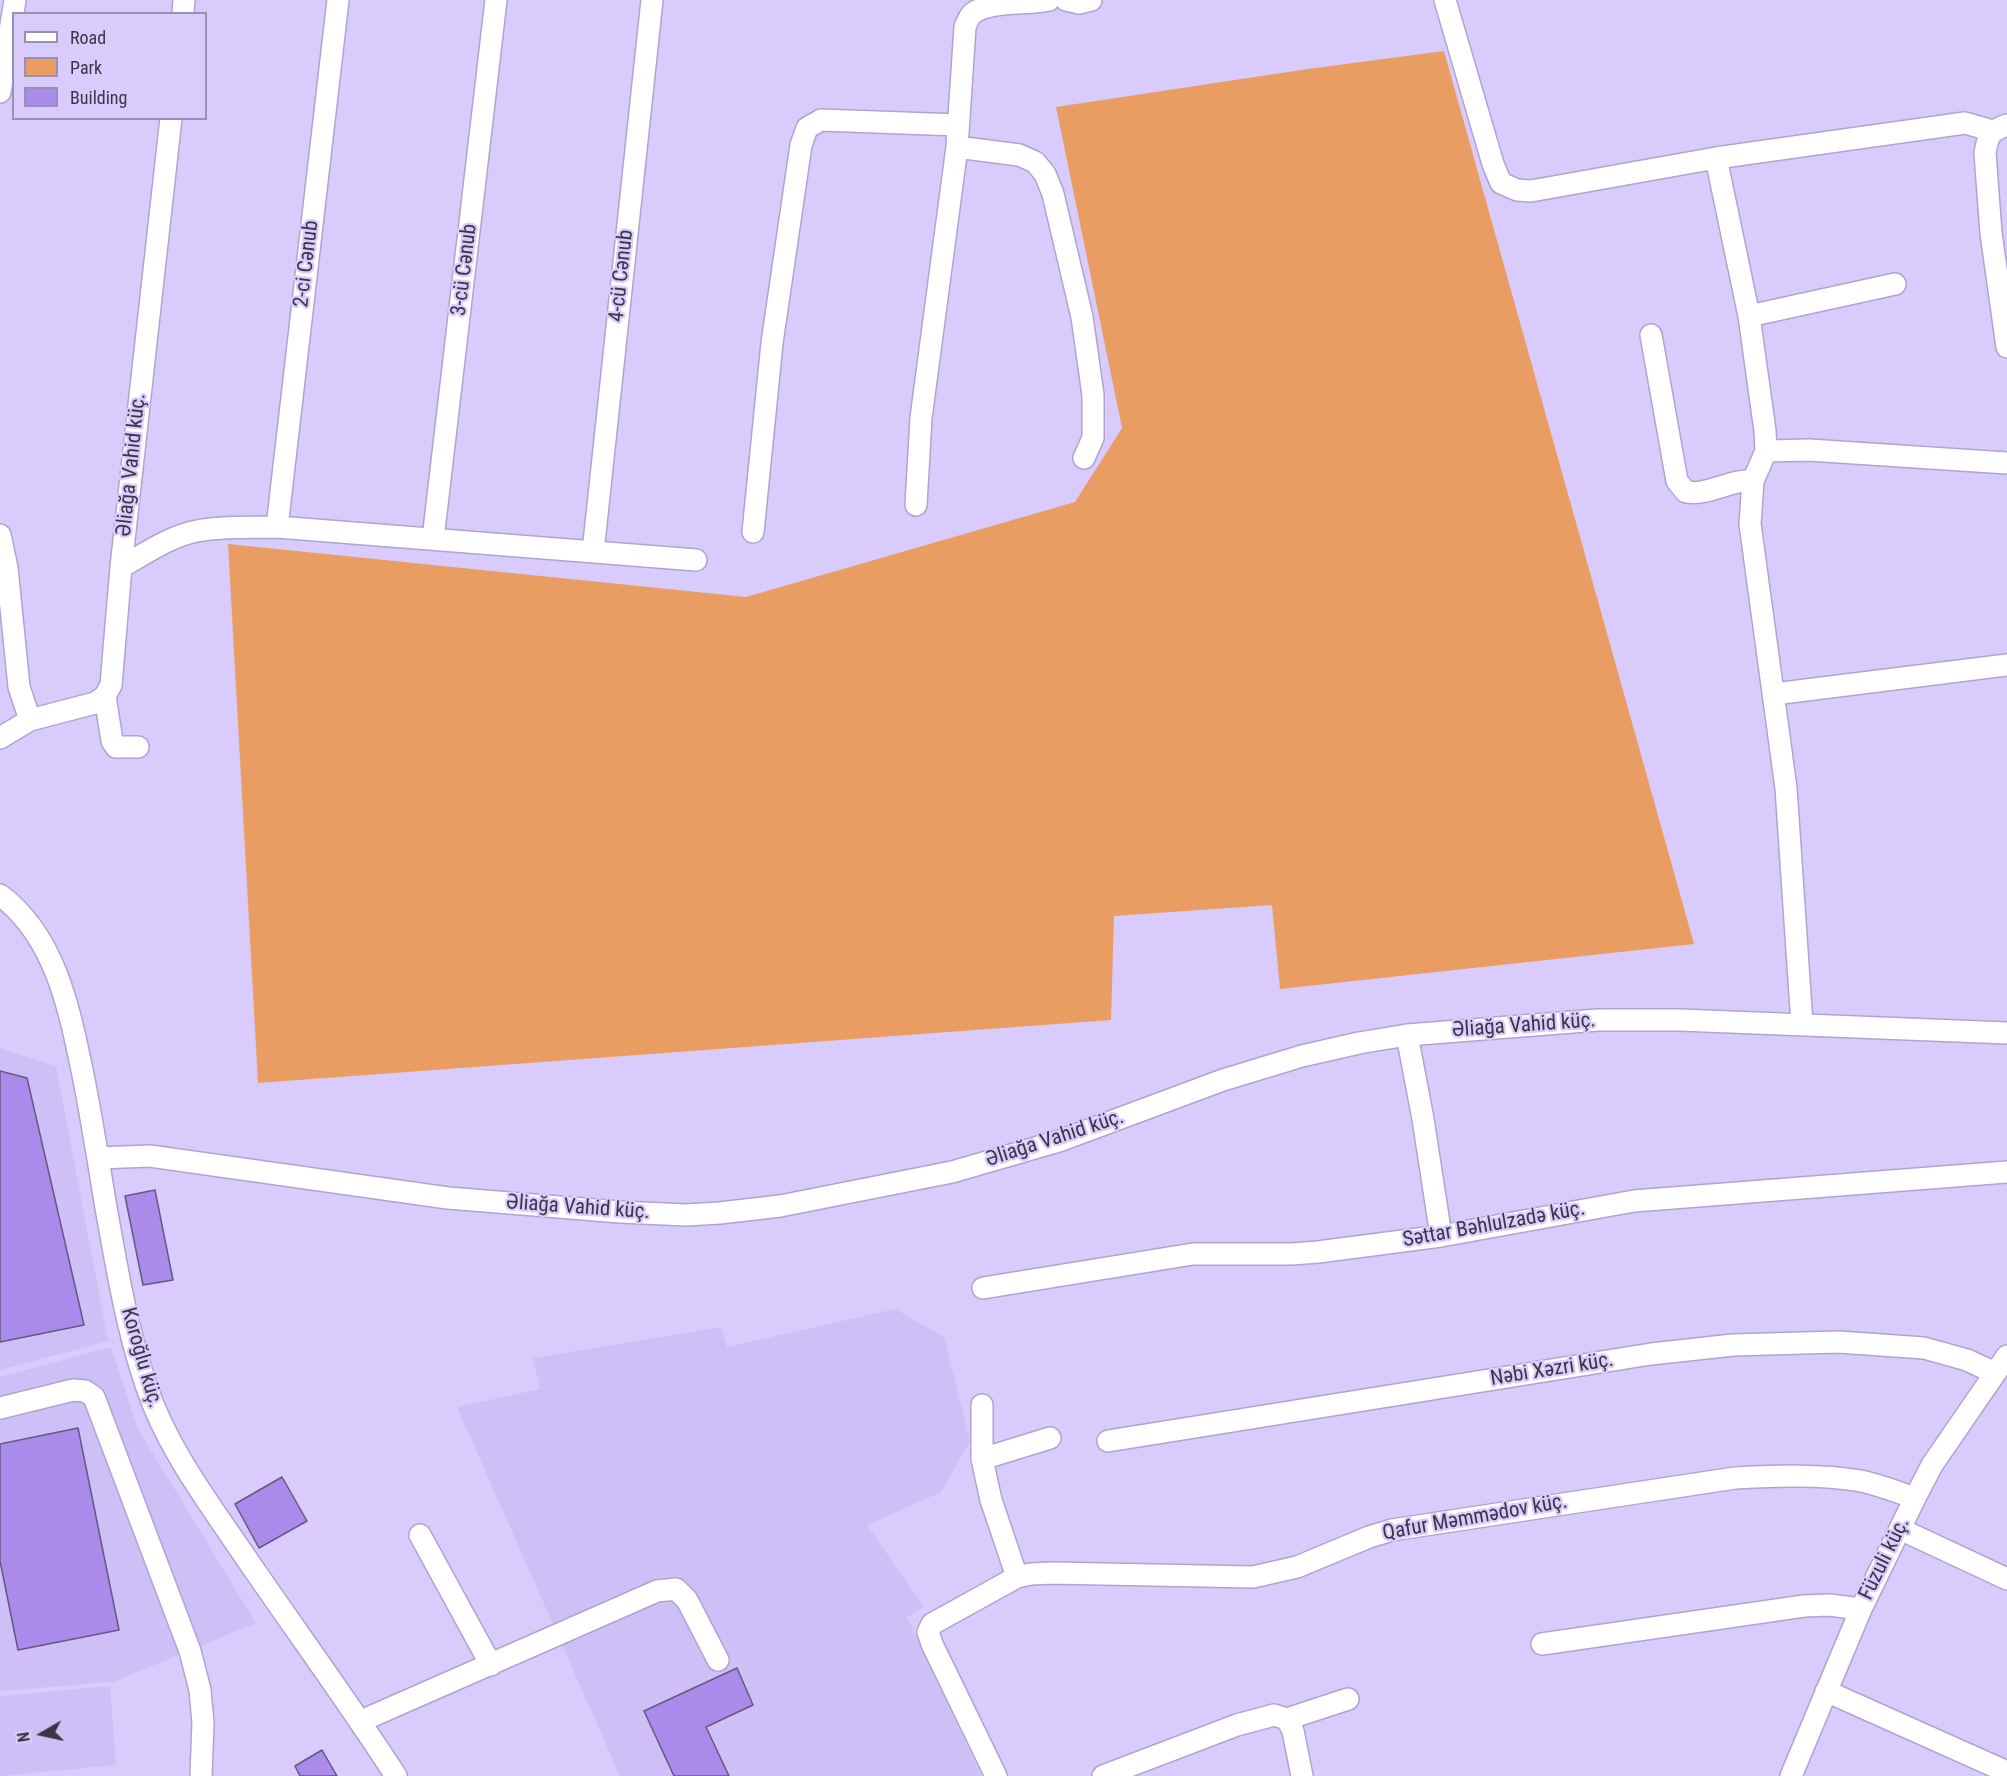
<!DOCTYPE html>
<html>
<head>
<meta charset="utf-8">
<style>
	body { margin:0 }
	#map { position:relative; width:2007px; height:1776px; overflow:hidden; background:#d9ccfc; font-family:"Roboto Condensed",sans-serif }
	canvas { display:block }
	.legend { position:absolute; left:12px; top:12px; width:195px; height:108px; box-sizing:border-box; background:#d9ccfc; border:2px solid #9a90b4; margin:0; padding:8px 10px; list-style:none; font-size:18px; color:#3b3548 }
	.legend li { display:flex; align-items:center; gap:12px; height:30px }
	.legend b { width:30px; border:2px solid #9a90b4 }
	.north { position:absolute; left:12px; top:1704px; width:60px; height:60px; -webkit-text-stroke:4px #d9ccfc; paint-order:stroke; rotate:261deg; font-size:16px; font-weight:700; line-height:24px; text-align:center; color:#3b3548 }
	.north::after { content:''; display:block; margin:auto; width:21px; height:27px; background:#3b3548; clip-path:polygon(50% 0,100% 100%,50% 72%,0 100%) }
</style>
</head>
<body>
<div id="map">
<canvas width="2007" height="1776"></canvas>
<ul class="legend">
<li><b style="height:8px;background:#fff"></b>Road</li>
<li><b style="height:16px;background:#e99d62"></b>Park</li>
<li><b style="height:16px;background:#aa8bec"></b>Building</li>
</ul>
<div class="north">N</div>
</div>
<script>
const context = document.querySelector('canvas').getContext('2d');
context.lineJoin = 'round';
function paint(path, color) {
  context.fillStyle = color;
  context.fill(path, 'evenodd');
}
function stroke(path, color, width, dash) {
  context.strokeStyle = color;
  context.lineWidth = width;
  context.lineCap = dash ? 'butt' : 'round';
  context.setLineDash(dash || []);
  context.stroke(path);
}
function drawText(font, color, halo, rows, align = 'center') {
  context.font = font + ' "Roboto Condensed",sans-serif';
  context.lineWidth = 4.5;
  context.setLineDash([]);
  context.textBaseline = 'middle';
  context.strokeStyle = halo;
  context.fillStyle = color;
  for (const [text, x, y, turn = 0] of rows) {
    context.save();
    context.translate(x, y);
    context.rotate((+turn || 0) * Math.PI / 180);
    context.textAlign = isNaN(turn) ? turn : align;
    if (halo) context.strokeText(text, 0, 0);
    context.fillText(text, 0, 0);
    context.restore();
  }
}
const built = new Path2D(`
	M0 1048 56 1066 108 1341 0 1370Z
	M895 1309 944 1337 970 1442 941 1492 867 1525 924 1607 907 1617 981 1776H620L457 1407 540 1389 533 1358 721 1327 727 1347Z
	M111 1347 138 1429 256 1623 113 1682 0 1691V1377Z
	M110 1686 116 1765 0 1776V1696Z`);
const green = new Path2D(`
	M1444 51 1694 944 1280 989 1272 905 1114 916 1111 1020 258 1083 228 544 746 597 1075 502 1122 428 1056 107 1308 69Z`);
const building = new Path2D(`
	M0 1071 27 1078 84 1325 0 1342Z
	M155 1190 173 1280 143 1285 125 1196Z
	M78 1428 119 1630 18 1650 0 1561V1444Z
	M282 1477 307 1521 259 1548 235 1504Z
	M737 1668 753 1705 706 1727 729 1776H674L644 1711Z
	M322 1750 337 1776H300L295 1766Z`);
const minor = new Path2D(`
	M1066 0 1079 3 1091 0
	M1445 0 1493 164 1501 183 1517 190 1531 191 1716 158 1965 123 1993 131
	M183 14 184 0
	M0 92 15 0
	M2007 125C1990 131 1988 135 1985 153L1991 233 2007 347
	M957 147 1019 155 1035 162 1045 174 1053 194 1082 317 1093 395V438L1084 458
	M1716 158 1749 316 1765 431 1766 451 1753 481 1750 524 1786 788 1802 1024
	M1749 316 1895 284
	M1651 335 1677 481 1686 492C1709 496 1730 479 1753 481
	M1766 451 1809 450 2007 463
	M916 505 921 418 957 147 965 27C967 22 969 17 972 14 988 0 1028 5 1049 0
	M277 527 338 0
	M753 532 772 343 801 145 807 128 821 120 958 125
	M0 535 7 568 19 687 30 720
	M433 539 496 0
	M593 552 652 0
	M121 567C145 554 170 536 197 531 223 526 250 528 277 527L696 560
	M1774 694 2007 665
	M105 696 112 741 116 747H138
	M0 738 30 720 95 703 105 696 111 685 121 567 171 118
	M0 895C55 936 69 1008 82 1070 91 1114 98 1158 105 1202 116 1263 126 1326 146 1385 166 1446 206 1499 242 1552 293 1627 347 1700 396 1776
	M1407 1035 1423 1119 1441 1236
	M98 1158 150 1156 171 1159 448 1198 620 1212 686 1215 720 1213 780 1206 952 1172 1059 1141 1223 1080 1302 1056 1359 1043 1407 1035 1598 1020H1680L2007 1033
	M983 1288 1193 1254H1291L1318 1252 1441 1236 1634 1201 2007 1172
	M982 1405V1459L991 1500 1017 1577
	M0 1408 73 1390 85 1391 94 1397 190 1651 200 1690 203 1723 201 1776
	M1108 1441 1651 1354 1733 1345 1838 1342 1924 1348 1967 1360 1995 1373
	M982 1459 1050 1438
	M1900 1529 2007 1579
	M420 1535 491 1665
	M1542 1644 1804 1606 1829 1605 1861 1609
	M1826 1691 2007 1772
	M1287 1719 1348 1699
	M361 1721 657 1591 676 1589 687 1600 718 1660
	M996 1776 932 1644 928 1632 932 1624 1017 1577 1031 1574 1053 1573 1253 1577 1297 1567 1369 1537 1392 1530 1735 1478C1776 1476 1820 1474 1861 1481 1880 1485 1897 1492 1915 1498
	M1103 1776 1237 1725 1274 1715 1287 1719 1293 1731 1302 1776
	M1791 1776 1861 1609 1915 1498 1932 1465 2007 1356`);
const streetNames = [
	["2-ci Cənub",307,264,-83],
	["3-cü Cənub",465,270,-83],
	["4-cü Cənub",622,276,-84],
	["Əliağa Vahid küç.",132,465,-84],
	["Əliağa Vahid küç.",1524,1026,-4],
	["Əliağa Vahid küç.",1055,1139,-18],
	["Əliağa Vahid küç.",578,1208,4],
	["Səttar Bəhlulzadə küç.",1494,1225,-10],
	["Koroğlu küç.",141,1358,74],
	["Nəbi Xəzri küç.",1552,1370,-9],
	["Qafur Məmmədov küç.",1475,1518,-10],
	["Füzuli küç.",1885,1559,-64]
];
paint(built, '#cebff6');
paint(green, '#e99d62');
paint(building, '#aa8bec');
stroke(building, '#645882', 1.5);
stroke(minor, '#b0a3d2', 24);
stroke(minor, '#fff', 21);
drawText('21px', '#3b3548', '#d9ccfc', streetNames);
</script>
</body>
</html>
